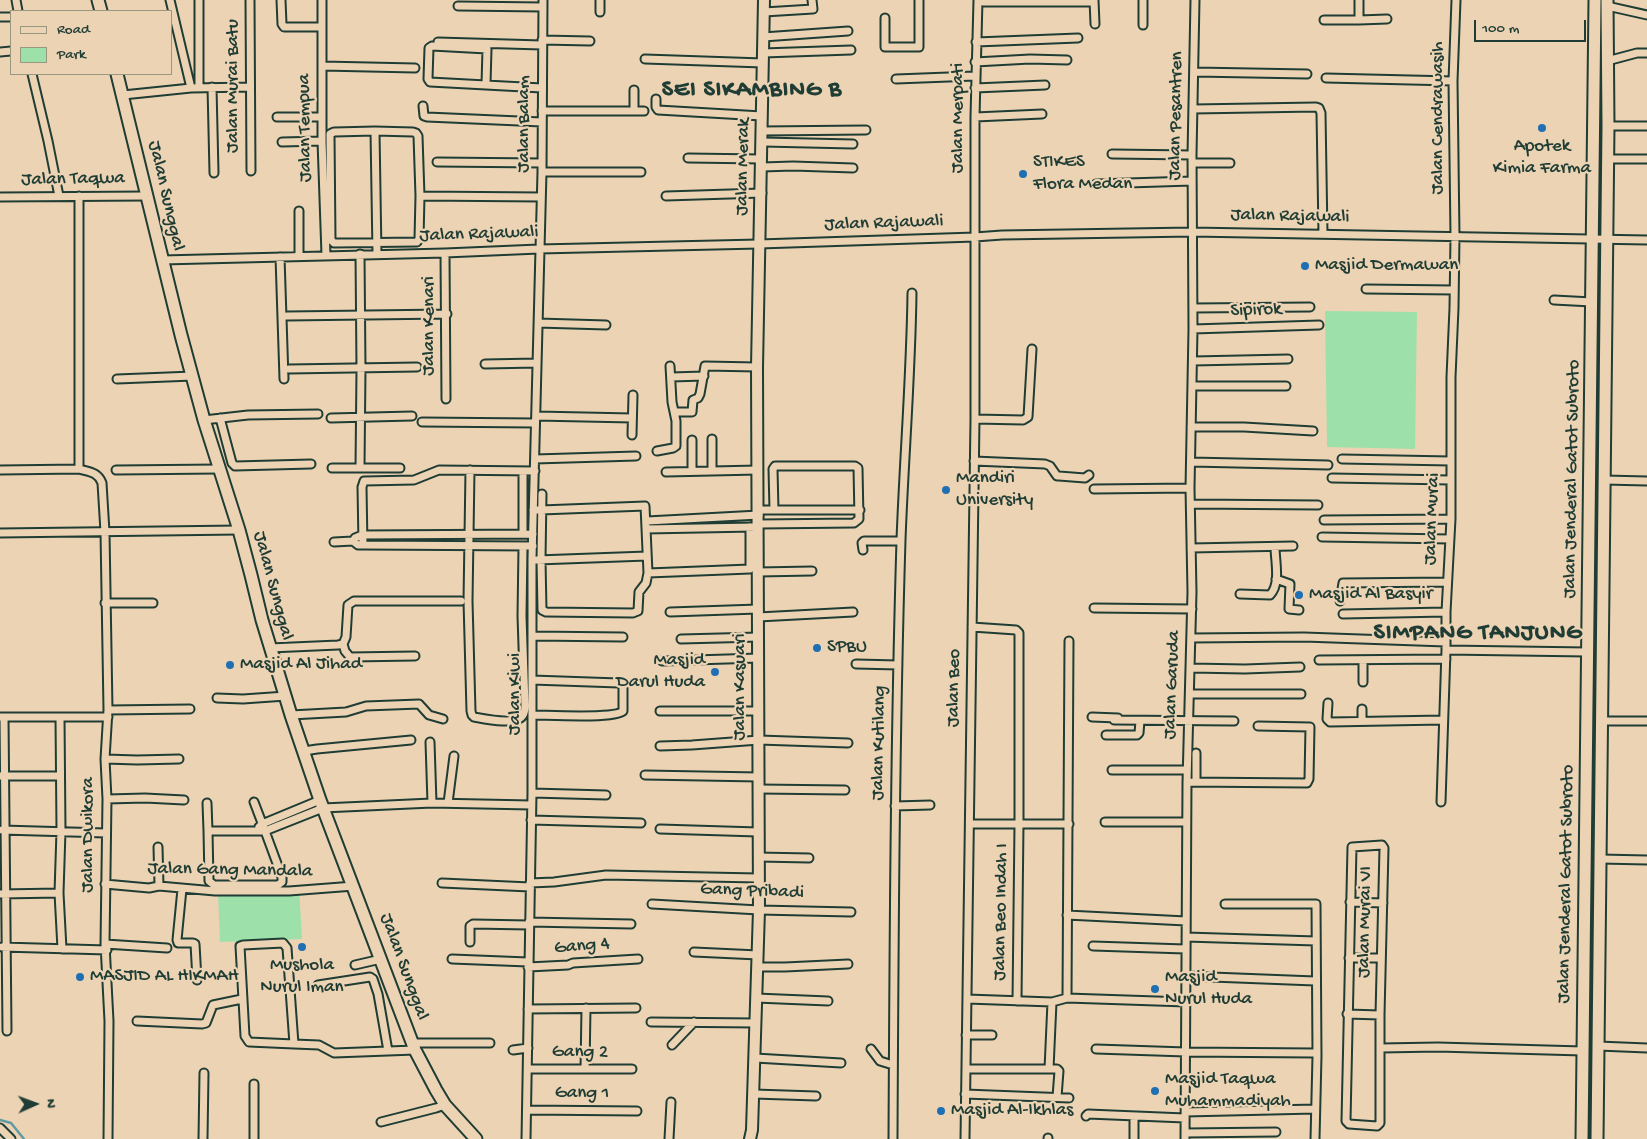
<!DOCTYPE html>
<html>
<head>
<meta charset="utf-8">
<style>
	body { margin:0 }
	#map { position:relative; width:1647px; height:1139px; overflow:hidden; background:#ecd3b4; font-family:"Gochi Hand",sans-serif }
	canvas { display:block }
	.legend { position:absolute; left:10px; top:10px; width:162px; height:65px; box-sizing:border-box; background:#ecd3b4; border:1px solid #9a9781; margin:0; padding:6px 9px; list-style:none; font-size:15px; color:#1f3d34 }
	.legend li { display:flex; align-items:center; gap:10px; height:25px }
	.legend b { width:25px; border:1px solid #9a9781 }
	.north { position:absolute; left:10px; top:1079px; width:50px; height:50px; -webkit-text-stroke:4px #ecd3b4; paint-order:stroke; rotate:88deg; font-size:14px; font-weight:700; line-height:20px; text-align:center; color:#1f3d34 }
	.north::after { content:''; display:block; margin:auto; width:18px; height:22px; background:#1f3d34; clip-path:polygon(50% 0,100% 100%,50% 72%,0 100%) }
	.scale { position:absolute; left:1474px; top:20px; width:112px; height:22px; box-sizing:border-box; border:2px solid #1f3d34; border-top:0; padding-left:6px; font-size:15px; line-height:18px; white-space:nowrap; color:#1f3d34; -webkit-text-stroke:4px #ecd3b4; paint-order:stroke }
</style>
</head>
<body>
<div id="map">
<canvas width="1647" height="1139"></canvas>
<ul class="legend">
<li><b style="height:6px;background:#ecd3b4"></b>Road</li>
<li><b style="height:14px;background:#9ee0aa"></b>Park</li>
</ul>
<div class="north">N</div>
<div class="scale">100 m</div>
</div>
<script>
const context = document.querySelector('canvas').getContext('2d');
context.lineJoin = 'round';
function paint(path, color) {
  context.fillStyle = color;
  context.fill(path, 'evenodd');
}
function stroke(path, color, width, dash) {
  context.strokeStyle = color;
  context.lineWidth = width;
  context.lineCap = dash ? 'butt' : 'round';
  context.setLineDash(dash || []);
  context.stroke(path);
}
function drawText(font, color, halo, rows, align = 'center') {
  context.font = font + ' "Gochi Hand",sans-serif';
  context.lineWidth = 4.5;
  context.setLineDash([]);
  context.textBaseline = 'middle';
  context.strokeStyle = halo;
  context.fillStyle = color;
  for (const [text, x, y, turn = 0] of rows) {
    context.save();
    context.translate(x, y);
    context.rotate((+turn || 0) * Math.PI / 180);
    context.textAlign = isNaN(turn) ? turn : align;
    if (halo) context.strokeText(text, 0, 0);
    context.fillText(text, 0, 0);
    context.restore();
  }
}
const green = new Path2D(`
	M1325 311 1417 312 1415 449 1327 447Z
	M299 888 302 939 220 942 218 892Z`);
const stream = new Path2D(`
	M0 1120 11 1123 24 1139`);
const street = new Path2D(`
	M16 0 18 11
	M170 0 191 88
	M199 0V87
	M250 0 251 171
	M281 0 282 24 284 27H322
	M322 0V141L326 255
	M1094 0 1095 24
	M1359 0V20L1387 19
	M983 2H1094
	M458 6 543 7
	M1607 6 1647 15
	M600 12V0
	M764 12 813 9 812 0
	M0 17H11
	M885 18V47H919V0
	M1324 20H1359
	M1143 25V0
	M763 37 848 31
	M542 40 590 41
	M438 42 542 45
	M976 42 1078 38
	M0 52 11 51
	M763 53 851 50
	M645 59 763 63
	M1607 61 1637 53H1647
	M975 62 1030 59 1067 60
	M322 66 415 68
	M1195 72 1307 74
	M32 74 48 141 59 196
	M1326 78 1453 81
	M896 79 975 76
	M486 84 487 49 432 46 429 48 428 79 430 82 542 88
	M212 87 214 173
	M975 88 1045 85
	M123 95 191 88 250 87
	M656 99V107L658 110 762 116
	M423 106 424 116 427 117 542 122
	M1193 109 1316 107 1319 108 1321 113 1323 234
	M542 111H644
	M634 111V90
	M277 117H322
	M975 117 1042 114
	M1608 126H1647
	M375 131 413 132 416 133 418 136 420 196 419 239 417 242 334 243 331 240 330 134 334 132Z
	M375 131 377 254
	M762 131 866 130
	M282 142 322 141
	M763 142 853 144
	M1112 154 1192 155
	M688 158 762 159
	M1608 159H1647
	M437 162 542 163
	M1192 163H1230
	M762 167 793 166 853 168
	M542 172H641
	M1096 184 1192 181
	M79 196V469C89 472 98 472 102 483L105 532 108 710 105 759 107 799 105 944 109 1021 108 1139
	M420 196 541 197
	M666 196 762 193
	M0 197 147 196
	M445 253 446 399
	M360 254 361 369 360 467
	M299 256V211
	M280 257 284 379
	M162 260 445 253 539 249 759 244 975 237 1002 235 1192 232 1647 240
	M1366 289 1454 290
	M1554 300 1592 302
	M1193 308 1310 307
	M287 316 447 314
	M538 323 606 325
	M1193 329 1319 325
	M1193 361 1288 359
	M485 364 537 363
	M289 369 417 367
	M671 377 704 376
	M117 379 193 376
	M1193 386H1286
	M675 412H692L693 400 698 398 700 394 705 366 757 367
	M536 416 632 418
	M220 418 232 463 235 466 311 464
	M331 418 412 416
	M975 419 1023 420 1028 417 1032 349
	M204 420 248 415 318 414
	M422 422 535 423
	M1191 427H1244L1313 431
	M632 435 633 395
	M692 440V471
	M657 451 673 448 676 446V421L672 402 670 366
	M535 459 636 456
	M1342 459 1451 461
	M974 461 1045 464 1050 466 1057 476H1059L1085 478 1089 475
	M1191 462 1328 465
	M332 468H400
	M0 470 79 469
	M116 470 219 469
	M470 470 468 601 471 711 472 715 474 717C485 719 517 726 523 715 525 712 525 709 525 706L522 616 523 546
	M712 471V439
	M666 472 758 470
	M1332 478 1451 480
	M1604 480 1647 481
	M1094 489 1190 488
	M1191 504 1318 505
	M533 510H541L645 506 648 573 646 583 639 592 638 611 633 613 546 612 542 610 541 560 542 494
	M759 510H860
	M1324 520 1451 519
	M647 521 759 515
	M759 524 854 523 859 519 858 468 855 466H775L773 469 774 510
	M646 529 754 527
	M0 533 239 530
	M523 534V471
	M1322 537 1450 539
	M353 541 355 538 362 535 533 534
	M334 542 353 541 358 545H363L533 546
	M363 545 362 487 364 481 414 480 439 470 535 471
	M1191 548 1293 546
	M863 550 862 543 864 541H901
	M537 560 647 556
	M758 572 812 571
	M648 573 750 569V527
	M1276 579 1290 584 1289 609 1299 610
	M1240 594 1270 595C1281 584 1275 561 1275 547
	M1340 601 1343 583 1447 582
	M105 603H153
	M1094 608 1192 609
	M670 612 758 609
	M1343 614 1446 612
	M758 617 853 612
	M972 627 1016 630 1019 633V824L1017 1001
	M533 636 623 637
	M1191 638 1304 637 1446 642
	M681 639 759 637
	M343 644 345 651 350 657 415 656
	M270 648 338 645 343 644 346 637 348 605 354 601H461
	M1446 650 1588 652
	M1319 660 1446 659
	M662 661 759 658
	M856 664 898 665
	M1191 668 1245 669 1300 667
	M1363 682V660
	M1190 694H1301
	M217 698 243 699 286 696
	M1328 703 1327 719 1330 722 1443 720
	M108 710 190 709
	M660 711H759
	M291 715 346 712 366 706 419 704 429 715 443 719
	M532 715C547 715 615 719 623 711V686L619 683 532 680
	M0 717H108
	M4 717 7 1031
	M60 717 61 831 59 893 62 949
	M1092 717 1118 718
	M1114 720 1234 721
	M1362 721V709
	M1601 721H1647
	M1106 735H1137L1139 733 1140 721
	M430 742 432 803
	M660 746 692 745 759 740 848 743
	M304 751 317 749 411 740
	M1196 753V781
	M105 759 137 760 179 759
	M1112 770H1187
	M645 775 759 777
	M0 776H60
	M1187 782 1307 783 1309 779 1310 727 1258 726
	M759 789 845 790
	M532 793 606 795
	M107 799 145 798 184 800
	M254 802 265 831 282 877V882L278 885H214L209 881 208 831H265L323 808 432 803 531 805
	M1441 802 1446 650V612L1451 519V377L1454 308 1455 236 1453 81 1456 0
	M207 803 208 831
	M448 803 454 756
	M895 806 930 805
	M531 820 641 823
	M1105 822H1186
	M970 824H1069
	M259 827 262 824 320 800
	M660 829 758 832
	M2 830 106 833
	M1382 845 1384 848 1380 1015V1123L1377 1126 1349 1124 1346 1121 1352 847Z
	M158 847 159 886
	M758 857 809 858
	M1600 859 1647 860
	M442 883 530 887
	M530 883 554 882 606 875 758 878
	M105 884 149 888 159 886 215 891H289L354 886
	M182 889 177 940 178 943H193L195 944 197 980
	M0 894 59 893
	M1350 902 1383 903
	M652 904 759 910 851 912
	M1225 904H1316L1317 1056 1315 1139
	M1067 915 1186 921
	M529 922 631 924
	M1186 937 1316 941
	M470 942V926L473 924 529 925
	M283 943 287 948 294 1044 249 1042 245 1036 240 946 243 945Z
	M105 944 167 948
	M1093 946 1185 949
	M2 947 107 950
	M694 952 758 955
	M1349 958H1381
	M452 959 528 962
	M355 965 381 959
	M528 967 568 965 573 963 638 959
	M758 967H785L848 964
	M1186 976 1315 981
	M318 985 370 977 373 979 378 994 388 1051
	M756 998 828 1001
	M1067 998 1069 641
	M967 999 1052 1002 1067 998 1186 1002
	M1052 1002 1049 1069H1057L1059 1071 1057 1097
	M528 1009 636 1008
	M1347 1014 1380 1015
	M137 1021 202 1024 206 1023 213 1005 242 999
	M651 1022 756 1023
	M966 1035H992
	M412 1043H490
	M294 1044 319 1045 334 1053 415 1050
	M672 1045 694 1022
	M1598 1046 1647 1048
	M1381 1048 1438 1047 1583 1051
	M871 1049 880 1061 893 1065
	M1096 1049 1186 1052 1314 1053
	M513 1050 528 1048
	M755 1058 841 1063
	M528 1069H632
	M585 1069 586 1008
	M966 1069H1049
	M254 1084V1139
	M754 1094 816 1096
	M965 1094 1069 1098
	M527 1110 637 1111
	M1185 1112 1315 1109
	M1086 1116 1088 1114 1185 1118
	M1134 1120V1139
	M381 1122 436 1108 445 1105
	M0 1128 11 1139
	M1185 1133 1276 1132
	M203 1139 204 1073
	M526 1139 532 793V559L542 172 543 0
	M669 1139 671 1102
	M893 1139C894 939 895 739 901 540 904 458 911 376 912 293
	M965 1139 975 419V117L978 0
	M1048 1139V1138
	M1185 1139 1187 782 1192 592 1190 488 1193 329 1192 155 1195 0`);
const secondary = new Path2D(`
	M750 1139 752 1130 759 910 757 367 764 0`);
const primary = new Path2D(`
	M98 0 101 11
	M117 74 181 335 204 420 239 530 251 575 262 620 291 715 320 800 415 1050 436 1090 445 1105 476 1139
	M1582 1139 1595 0
	M1597 1139 1608 126 1607 0`);
const markers = [
	[1542,128,5,"#1f6fb2"],
	[1023,174,5,"#1f6fb2"],
	[1305,266,5,"#1f6fb2"],
	[946,490,5,"#1f6fb2"],
	[1299,595,5,"#1f6fb2"],
	[817,648,5,"#1f6fb2"],
	[230,665,5,"#1f6fb2"],
	[715,672,5,"#1f6fb2"],
	[302,947,5,"#1f6fb2"],
	[80,977,5,"#1f6fb2"],
	[1155,989,5,"#1f6fb2"],
	[1155,1091,5,"#1f6fb2"],
	[941,1111,5,"#1f6fb2"]
];
const streetNames = [
	["Jalan Murai Batu",234,86,-90],
	["Jalan Pesantren",1177,116,-89],
	["Jalan Merpati",959,118,-90],
	["Jalan Cendrawasih",1439,118,-90],
	["Jalan Balam",525,124,-90],
	["Jalan Tempua",306,128,-91],
	["Jalan Merak",744,167,-89],
	["Jalan Taqwa",73,180,-1],
	["Jalan Sunggal",165,196,77],
	["Jalan Rajawali",1290,217,1],
	["Jalan Rajawali",884,224,-2],
	["Jalan Rajawali",479,235,-2],
	["Sipirok",1256,311,-2],
	["Jalan Kenari",430,326,-90],
	["Jalan Jenderal Gatot Subroto",1573,479,-89],
	["Jalan Murai",1433,519,-88],
	["Jalan Sunggal",272,586,75],
	["Jalan Garuda",1173,685,-88],
	["Jalan Kasuari",741,687,-90],
	["Jalan Beo",955,688,-89],
	["Jalan Kiwi",516,694,-90],
	["Jalan Kutilang",880,743,-89],
	["Jalan Dwikora",89,835,-90],
	["Jalan Gang Mandala",230,871,1],
	["Jalan Jenderal Gatot Subroto",1567,884,-89],
	["Gang Pribadi",752,892,2],
	["Jalan Beo Indah I",1002,912,-89],
	["Jalan Murai VI",1366,922,-89],
	["Gang 4",582,947,-5],
	["Jalan Sunggal",403,967,70],
	["Gang 2",580,1053,1],
	["Gang 1",582,1094,1]
];
const poiNames = [
	["Apotek",1542,147,"center"],
	["Kimia Farma",1542,169,"center"],
	["STIKES",1033,163],
	["Flora Medan",1033,185],
	["Masjid Dermawan",1315,266],
	["Mandiri",956,479],
	["University",956,501],
	["Masjid Al Basyir",1309,595],
	["SPBU",827,648],
	["Masjid",705,661,"right"],
	["Darul Huda",705,683,"right"],
	["Masjid Al Jihad",240,665],
	["Mushola",302,966,"center"],
	["Nurul Iman",302,988,"center"],
	["MASJID AL HIKMAH",90,977],
	["Masjid",1165,978],
	["Nurul Huda",1165,1000],
	["Masjid Taqwa",1165,1080],
	["Muhammadiyah",1165,1102],
	["Masjid Al-Ikhlas",951,1111]
];
const districtNames = [
	["SEI SIKAMBING B",752,91],
	["SIMPANG TANJUNG",1478,634]
];
paint(green, '#9ee0aa');
stroke(stream, '#609aa2', 2.5);
stroke(street, '#1f3d34', 11);
stroke(secondary, '#1f3d34', 14);
stroke(primary, '#1f3d34', 15);
stroke(street, '#ecd3b4', 7);
stroke(secondary, '#ecd3b4', 10);
stroke(primary, '#ecd3b4', 11);
for (const [x, y, r, color] of markers) {
  const dot = new Path2D();
  dot.arc(x, y, r, 0, 2 * Math.PI);
  context.fillStyle = color;
  context.fill(dot);
  stroke(dot, '#ecd3b4', 2);
}
drawText('19px', '#1f3d34', '#ecd3b4', streetNames);
drawText('19px', '#1f3d34', '#ecd3b4', poiNames, 'left');
context.letterSpacing = '1px';
drawText('bold 24px', '#1f3d34', '#ecd3b4', districtNames);
context.letterSpacing = '0px';
</script>
</body>
</html>
